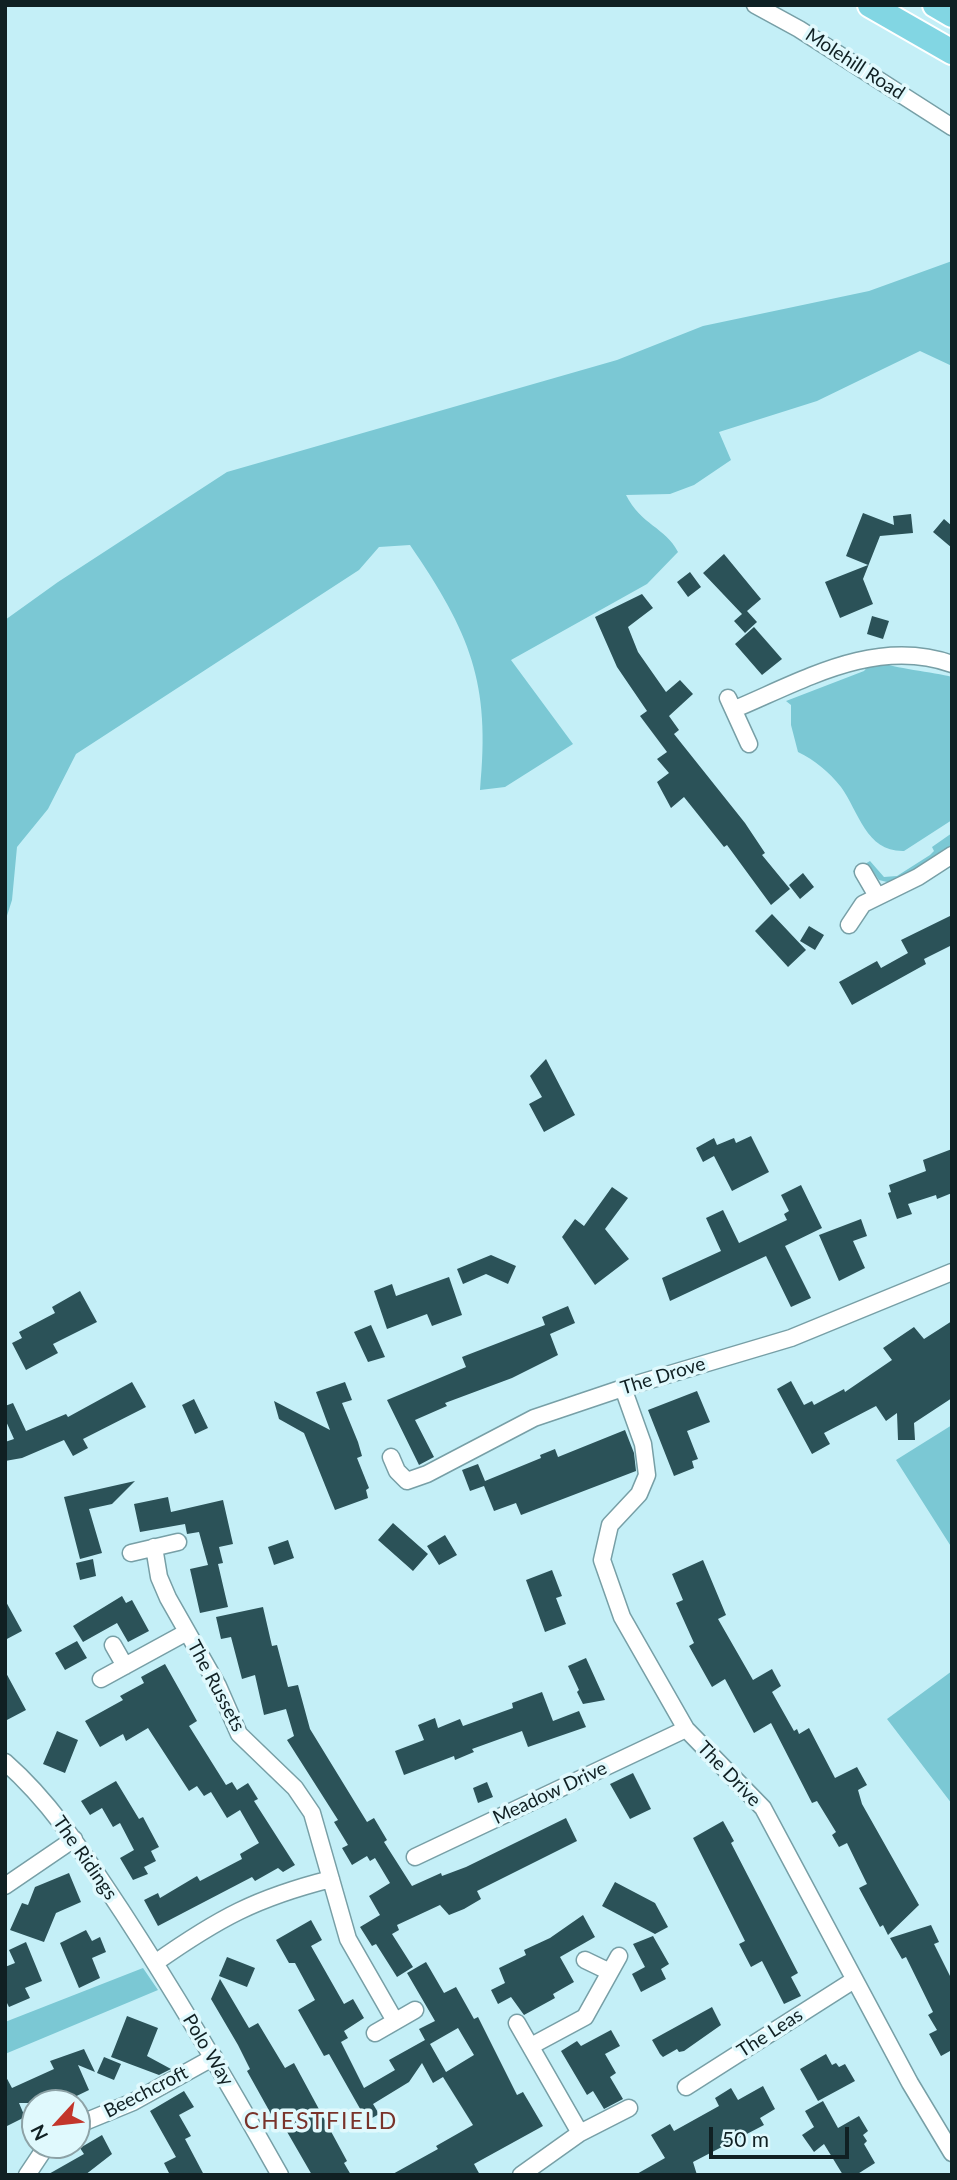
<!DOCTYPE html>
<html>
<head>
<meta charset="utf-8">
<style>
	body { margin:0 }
	#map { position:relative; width:957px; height:2180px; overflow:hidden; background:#c4eff7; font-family:Lato,sans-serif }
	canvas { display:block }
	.frame { position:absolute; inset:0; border:7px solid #102023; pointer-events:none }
	.north { position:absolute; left:21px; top:2089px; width:70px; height:70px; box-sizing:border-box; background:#e0f9fd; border:2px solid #8da2a6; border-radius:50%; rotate:243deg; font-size:19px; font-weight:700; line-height:28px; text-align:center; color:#102023 }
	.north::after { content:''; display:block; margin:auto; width:24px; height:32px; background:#c3362b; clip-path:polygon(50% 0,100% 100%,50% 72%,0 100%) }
	.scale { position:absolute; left:709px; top:2127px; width:140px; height:32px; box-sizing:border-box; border:4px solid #102023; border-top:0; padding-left:9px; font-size:21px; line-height:24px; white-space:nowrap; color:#102023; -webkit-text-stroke:5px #e0f9fd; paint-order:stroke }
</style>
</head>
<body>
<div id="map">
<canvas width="957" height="2180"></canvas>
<div class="frame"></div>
<div class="north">N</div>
<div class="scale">50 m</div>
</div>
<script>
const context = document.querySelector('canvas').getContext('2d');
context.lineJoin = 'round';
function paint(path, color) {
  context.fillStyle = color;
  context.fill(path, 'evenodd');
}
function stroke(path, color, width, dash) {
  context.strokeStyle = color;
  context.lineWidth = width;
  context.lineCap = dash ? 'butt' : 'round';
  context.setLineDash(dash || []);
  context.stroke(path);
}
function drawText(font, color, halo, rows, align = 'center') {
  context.font = font + ' Lato,sans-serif';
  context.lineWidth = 7;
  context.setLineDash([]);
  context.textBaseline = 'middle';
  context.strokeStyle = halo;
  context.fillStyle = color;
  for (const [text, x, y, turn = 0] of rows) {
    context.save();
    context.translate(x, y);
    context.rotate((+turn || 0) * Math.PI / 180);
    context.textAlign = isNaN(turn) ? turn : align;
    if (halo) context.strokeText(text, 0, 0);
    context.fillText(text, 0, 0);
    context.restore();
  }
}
const green = new Path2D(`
	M952 261V366L920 351 817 401 719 432 731 460 694 485 670 494 626 495C641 525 665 527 678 552L647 584 511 660 573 744 505 787 480 790C491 682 470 633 410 545L379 547 359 570 76 754 48 809 17 847 12 900 5 922V620L58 582 227 472 617 360 703 326 869 291Z
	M882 662C890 668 935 672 952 677V820L904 851C866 852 859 812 841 787 829 772 815 760 798 752L791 725V705L786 701 864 671 870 664Z
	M952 833V851L944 849 922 866 891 883 879 880 870 867 856 876 853 871 870 861 884 877 897 876 930 855 934 851 932 847Z
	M952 1425V1548L896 1460Z
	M952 1671V1804L887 1719Z
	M143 1968 158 1990 5 2054V2022Z`);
const building = new Path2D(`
	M863 513 894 525 893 516 911 514 913 533 880 536 863 579 873 604 840 618 825 582 868 565 846 556Z
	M944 519 952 526V548L933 532Z
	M724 554 761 599 747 611 757 622 745 633 734 621 742 614 703 573Z
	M690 572 701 587 688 597 677 582Z
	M642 594 653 608 628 627 638 652 666 692 680 680 693 694 669 716 679 730 674 734 745 823 765 853 762 855 790 889 771 905 727 845 724 847 684 797 671 808 657 782 669 773 657 759 667 752 640 716 647 711 617 667 595 617Z
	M872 616 889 621 883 639 867 634Z
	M754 627 782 659 762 675 735 644Z
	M803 873 814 887 800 899 789 885Z
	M772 914 806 950 788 967 755 931Z
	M952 915V945L924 959 926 964 852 1005 839 982 877 961 881 968 908 953 901 940Z
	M809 926 824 935 815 950 800 941Z
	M546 1059 575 1115 544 1132 529 1104 542 1097 530 1076Z
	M751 1136 769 1172 732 1191 714 1156 703 1162 696 1148 714 1138 717 1145 734 1138 736 1143Z
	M952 1149V1193L937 1199 936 1195 908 1204 912 1214 897 1219 888 1193 891 1192 889 1185 926 1171 923 1160Z
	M801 1185 822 1228 785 1246 811 1298 791 1307 766 1256 670 1301 662 1278 721 1251 706 1218 723 1210 739 1243 787 1220 784 1214 789 1211 781 1195Z
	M612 1187 628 1198 605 1229 629 1259 595 1285 562 1237 575 1219 584 1226Z
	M861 1219 867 1236 853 1241 865 1268 839 1281 819 1235Z
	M491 1255 516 1266 508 1284 486 1274 463 1284 457 1269Z
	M449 1277 462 1315 432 1326 427 1314 387 1329 374 1291 392 1284 396 1296Z
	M80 1291 97 1322 53 1344 58 1353 26 1370 12 1343 22 1338 19 1332 55 1313 52 1307Z
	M568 1306 575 1323 550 1334 558 1355 512 1378 445 1403 447 1406 415 1420 434 1457 419 1465 387 1400 466 1367 462 1357 545 1325 542 1317Z
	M952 1321V1398L914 1423 915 1440H898L897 1413 886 1421 876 1406 824 1433 830 1444 812 1454 777 1389 791 1381 804 1405 812 1401 814 1405 844 1389 845 1392 892 1360 883 1348 914 1327 924 1339Z
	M371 1325 385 1357 368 1362 354 1332Z
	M132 1382 146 1407 83 1439 88 1448 73 1456 64 1440 22 1458 5 1461V1442L14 1439 5 1419V1406L13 1403 26 1431 66 1414 68 1417Z
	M345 1382 352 1400 342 1403 358 1442 362 1456 357 1458 369 1488 366 1490 368 1498 335 1510 304 1433 279 1419 274 1401 330 1430 316 1392Z
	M697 1391 710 1422 687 1431 698 1459 692 1461 694 1468 674 1476 648 1410Z
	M194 1399 208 1428 195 1434 182 1405Z
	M625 1430 634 1453 636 1471 521 1515 516 1503 494 1511 484 1486 470 1491 462 1470 478 1464 485 1481 541 1458 540 1455 555 1449 558 1457Z
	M135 1481 112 1504 89 1509 102 1553 80 1559 64 1497Z
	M168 1497 171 1512 223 1500 233 1544 219 1547 223 1563 218 1564 228 1607 200 1613 190 1569 208 1565 199 1532 187 1534 185 1524 140 1532 134 1504Z
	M393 1523 428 1554 413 1571 378 1540Z
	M445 1535 457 1555 439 1565 427 1546Z
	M288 1540 294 1558 274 1565 268 1547Z
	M93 1559 96 1576 80 1580 76 1563Z
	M703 1560 726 1615 718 1619 753 1680 772 1669 781 1686 772 1692 794 1731 797 1729 799 1734 809 1728 835 1778 857 1767 867 1785 858 1790 862 1804 919 1905 888 1935 883 1925 880 1927 859 1888 867 1884 847 1843 839 1847 832 1835 836 1832 817 1801 812 1803 771 1723 754 1733 725 1679 712 1687 689 1646 694 1643 676 1603 683 1600 672 1574Z
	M552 1570 562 1596 556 1598 566 1624 545 1632 526 1580Z
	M122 1596 126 1603 132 1600 149 1631 128 1642 117 1623 83 1642 73 1626Z
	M5 1600 22 1631 5 1640Z
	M263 1607 272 1646 277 1645 288 1687 298 1685 310 1729 367 1822 374 1818 387 1840 384 1842 412 1886 441 1873 442 1876 466 1867 566 1818 577 1841 477 1891 481 1899 464 1909 449 1915 440 1905 397 1925 399 1930 392 1934 413 1967 397 1977 376 1944 372 1946 360 1927 380 1915 369 1896 390 1883 375 1858 370 1861 367 1856 352 1865 342 1848 348 1845 334 1822 338 1820 287 1740 294 1736 286 1709 264 1715 255 1675 242 1679 231 1637 221 1639 216 1617Z
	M77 1641 87 1658 65 1670 55 1653Z
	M586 1658 605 1700 583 1704 577 1692 579 1690 568 1666Z
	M165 1664 197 1721 189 1726 226 1785 232 1782 237 1790 248 1783 258 1799 254 1801 295 1865 283 1872 278 1868 255 1881 252 1877 158 1926 144 1900 158 1893 160 1898 197 1876 200 1881 242 1859 240 1854 259 1843 240 1810 227 1818 211 1792 204 1796 197 1786 189 1791 148 1728 126 1741 123 1734 100 1747 85 1721 123 1700 120 1696 144 1683 141 1677Z
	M5 1671 26 1710 5 1721Z
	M542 1692 553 1721 579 1711 586 1727 528 1747 522 1731 472 1749 474 1752 455 1760 454 1756 404 1775 395 1751 424 1740 418 1725 435 1718 438 1728 460 1719 463 1726 513 1708 512 1703Z
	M57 1731 78 1740 65 1773 43 1764Z
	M633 1773 651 1809 630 1819 610 1784Z
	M116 1781 139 1819 143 1817 159 1847 151 1851 156 1861 144 1867 148 1874 133 1880 120 1858 134 1850 120 1823 113 1827 102 1808 90 1815 81 1801Z
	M487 1782 493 1797 478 1803 473 1788Z
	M723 1821 734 1841 731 1843 798 1973 791 1977 801 1996 784 2004 762 1961 751 1967 739 1944 745 1941 693 1838Z
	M69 1873 81 1902 56 1913 44 1942 10 1930 22 1903 28 1905 35 1887Z
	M615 1882 655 1903 668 1927 655 1934 602 1906Z
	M583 1915 595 1937 560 1957 574 1982 553 1994 555 1998 524 2015 511 1997 498 2004 491 1990 505 1983 499 1968 526 1955 524 1950 550 1938Z
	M311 1920 322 1940 311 1946 344 2004 353 1999 364 2018 344 2031 348 2038 341 2042 364 2088 395 2070 389 2060 425 2040 419 2029 435 2021 407 1973 426 1962 444 1993 456 1987 474 2019 478 2017 517 2095 523 2092 543 2126 474 2164 480 2175H391L438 2149 436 2146 473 2125 443 2077 433 2083 422 2063 409 2082 373 2104 379 2114 367 2121 329 2054 324 2056 298 2010 315 2000 295 1963H289L276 1940ZM458 2028 474 2055 446 2072 430 2044Z
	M931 1925 939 1942 934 1944 952 1980V2054L950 2051 941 2056 929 2034 937 2030 928 2015 933 2012 906 1957 902 1959 890 1938Z
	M86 1930 92 1941 100 1937 106 1952 92 1958 100 1978 79 1988 60 1943Z
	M653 1936 669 1964 661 1969 666 1979 641 1992 632 1974 645 1967 633 1944Z
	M26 1942 42 1981 25 1988 30 1998 9 2007 5 1999V1967L15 1963 9 1950Z
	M227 1957 255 1968 247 1987 219 1976Z
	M220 1979 249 2028 258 2023 285 2068 294 2063 347 2161 344 2163 351 2175H312L275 2111 271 2114 247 2071 250 2069 238 2045 211 1999Z
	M712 2007 721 2025 684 2051 679 2052 677 2049 663 2057 660 2054 652 2040Z
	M127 2016 158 2028 147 2056 171 2069 159 2075 111 2057Z
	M611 2030 620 2046 605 2054 616 2073 610 2077 623 2099 604 2109 593 2091 587 2095 561 2051 577 2041 581 2046Z
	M84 2049 95 2072 78 2065 89 2090 62 2103H19L25 2117 5 2127V2075L12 2088 54 2069 50 2061Z
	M826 2054 832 2065 836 2063 839 2067 845 2064 855 2081 818 2101 800 2069Z
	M104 2057 121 2064 114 2080 97 2073Z
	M763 2086 775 2109 760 2118 764 2125 693 2162 697 2175H635L665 2158 651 2135 670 2124 674 2131 719 2106 715 2098 731 2088 738 2100Z
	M184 2091 194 2107 179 2115 191 2136 185 2139 204 2175H170L164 2163 176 2157 150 2111Z
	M823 2101 838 2128 859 2116 868 2131 863 2135 867 2141 864 2144 875 2163 856 2175H843L824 2144 814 2152 802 2135 814 2127 805 2111Z
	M102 2135 112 2154 85 2175H47L84 2154 80 2148Z`);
const minor = new Path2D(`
	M755 5 799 29 952 127
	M728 698 749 744
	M735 709C804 680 876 637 952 664
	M863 872 877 896
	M849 925 863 904 918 877 952 855
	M623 1388 643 1444 647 1475 639 1494 610 1525 602 1560 622 1617 686 1729 763 1808 910 2083 952 2153
	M391 1457 397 1471 407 1481 427 1474 534 1418 623 1388 791 1338 952 1272
	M154 1547 159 1577 168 1598 218 1686 239 1734 295 1788 312 1813 348 1939 395 2021
	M131 1553 178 1542
	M113 1645 125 1666
	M101 1679 187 1632
	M5 1762C54 1805 87 1859 123 1913 179 1999 230 2086 280 2175
	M415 1857 686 1729
	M5 1886 74 1839
	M585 1960 610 1972
	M155 1963C219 1918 256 1898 331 1879
	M517 2023 580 2133
	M375 2033 415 2010
	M531 2046 585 2017 619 1956
	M686 2087 854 1980
	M77 2125 133 2102 214 2057
	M27 2175 47 2145
	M521 2175 580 2133 629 2108`);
const trunk = new Path2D(`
	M870 5 952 52
	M935 5 952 15`);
const streetNames = [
	["Molehill Road",855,64,33],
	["The Drove",663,1376,-17],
	["The Russets",216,1686,62],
	["The Drive",729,1774,46],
	["Meadow Drive",550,1793,-25],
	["The Ridings",85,1858,55],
	["The Leas",770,2033,-33],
	["Polo Way",208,2050,59],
	["Beechcroft",146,2092,-27]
];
const quarterNames = [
	["CHESTFIELD",321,2122]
];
paint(green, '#7bc8d4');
paint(building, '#2b5258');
stroke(minor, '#779fa6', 19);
stroke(trunk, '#fff', 28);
stroke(minor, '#fff', 16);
stroke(trunk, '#82d6e3', 24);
drawText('19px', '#102023', '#e0f9fd', streetNames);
context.letterSpacing = '2px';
drawText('23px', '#79332b', '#e0f9fd', quarterNames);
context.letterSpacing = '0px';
</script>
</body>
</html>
